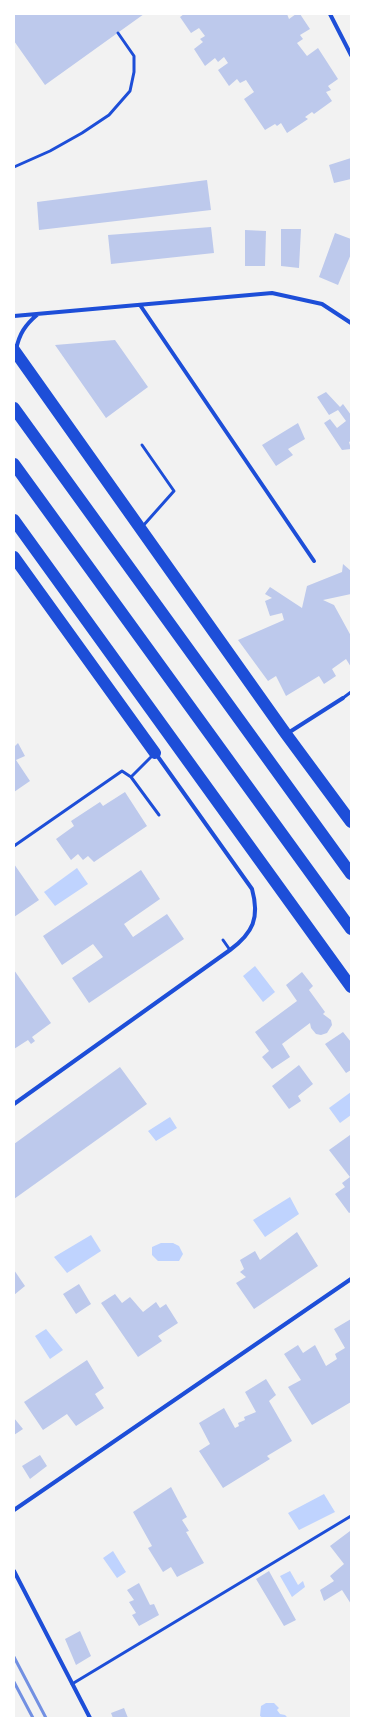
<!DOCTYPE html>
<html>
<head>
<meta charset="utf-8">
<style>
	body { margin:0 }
	#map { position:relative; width:365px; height:1732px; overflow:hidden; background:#f2f2f2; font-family:"Exo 2",sans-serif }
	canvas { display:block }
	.frame { position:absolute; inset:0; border:15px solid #fff; pointer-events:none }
</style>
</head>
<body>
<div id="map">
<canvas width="365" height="1732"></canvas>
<div class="frame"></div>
</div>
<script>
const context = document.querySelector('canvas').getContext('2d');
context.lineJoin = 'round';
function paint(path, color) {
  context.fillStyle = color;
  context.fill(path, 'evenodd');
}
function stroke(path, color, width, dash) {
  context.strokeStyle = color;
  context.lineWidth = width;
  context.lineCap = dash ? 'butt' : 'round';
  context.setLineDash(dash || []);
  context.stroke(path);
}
const water = new Path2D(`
	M77 868 88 884 55 906 44 892Z
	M255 966 275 992 263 1002 243 976Z
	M351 1092V1115L340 1123 329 1108Z
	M170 1117 177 1128 156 1141 148 1131Z
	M290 1197 299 1214 265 1237 253 1220Z
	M91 1235 101 1251 67 1273 54 1257Z
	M161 1243H173L179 1246 183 1254 179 1261H158L152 1255V1247Z
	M46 1329 63 1350 50 1359 35 1336Z
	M324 1494 335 1512 299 1530 288 1513Z
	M113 1551 126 1572 117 1578 103 1558Z
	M290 1571 298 1585 303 1581 305 1587 292 1597 280 1576Z
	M266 1703H274L279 1708 277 1710 280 1714 285 1715 288 1718H263L260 1716 261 1706Z`);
const building = new Path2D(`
	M14 14H144L45 85 14 41Z
	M184 14H287L289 19 296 14H300L310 29 300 35 303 39 297 43 307 56 318 48 338 79 328 86 331 90 326 92 332 101 314 114 312 112 305 117 308 119 287 133 281 123 277 126 275 124 265 130 244 99 254 92 246 80 240 83 237 79 229 86 218 70 228 63 224 57 218 62 215 58 205 66 194 49 203 42 200 39 205 36 199 28 191 33 180 17Z
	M351 158V179L334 183 329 165Z
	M207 180 211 210 39 230 37 202Z
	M211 227 214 253 111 264 108 235Z
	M281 229H301L299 268 281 266Z
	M245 230 266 231 265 266H245Z
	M335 233 351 239V254L338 285 319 277Z
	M115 340 148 387 106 418 55 345Z
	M326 392 340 407 343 404 351 415V441L349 442 351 449 342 450 324 423 330 419 337 428 346 421 338 410 329 415 317 397Z
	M298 423 305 439 288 449 293 455 276 466 262 445Z
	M343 564 351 571V594L323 600 334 605 351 636V667L346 659 332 669 336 676 324 684 319 676 286 696 276 676 268 681 238 640 284 620 282 613 270 616 265 601 272 598 265 594 270 587 302 608 307 586 342 572Z
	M18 743 25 756 16 760 30 781 14 792V747Z
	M125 792 147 826 94 862 88 856 83 860 78 854 71 860 56 839 74 826 71 821 100 802 103 806Z
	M14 864 39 900 14 917Z
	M141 870 160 899 124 924 133 937 167 914 184 939 89 1003 72 978 103 957 93 944 62 965 43 936Z
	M14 970 51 1023 32 1037 35 1041 31 1044 28 1040 14 1049Z
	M302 972 313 986 309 990 325 1012 323 1014 331 1020 332 1025 327 1033 321 1035 316 1034 311 1028 310 1023 282 1044 290 1057 272 1069 262 1057 269 1051 255 1032 297 1001 286 985Z
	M343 1032 351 1042V1070L346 1073 325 1044Z
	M299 1065 313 1084 298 1096 301 1101 289 1109 272 1086Z
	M120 1067 147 1104 14 1199V1144Z
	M350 1135 351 1137V1212L349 1213 335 1194 345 1187 342 1183 350 1177 329 1150Z
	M297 1232 318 1266 254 1309 236 1283 246 1277 240 1272 244 1269 240 1260 255 1251 260 1260Z
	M14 1270 25 1286 14 1295Z
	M79 1284 91 1304 76 1314 63 1294Z
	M115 1294 122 1303 130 1297 143 1312 156 1302 160 1308 166 1304 178 1323 158 1336 162 1341 138 1357 101 1303Z
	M351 1319V1402L312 1425 288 1387 301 1380 284 1354 298 1345 303 1353 315 1345 326 1366 337 1359 335 1354 345 1348 334 1329Z
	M87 1360 104 1388 95 1394 104 1408 76 1426 67 1414 43 1430 24 1402Z
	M266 1379 276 1395 269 1401 292 1441 267 1456 270 1459 223 1488 199 1451 210 1444 199 1423 224 1408 235 1428 239 1426 238 1423 245 1420 244 1417 256 1412 245 1392Z
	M14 1418 23 1429 14 1435Z
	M40 1455 47 1466 30 1479 22 1466Z
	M171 1487 187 1517 182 1520 189 1531 186 1532 204 1563 177 1577 171 1567 163 1572 148 1548 152 1546 133 1512Z
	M350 1531 351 1533V1604L342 1590 324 1601 320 1590 334 1581 330 1576 344 1564 330 1546Z
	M269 1571 296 1620 284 1626 256 1579Z
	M139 1583 150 1605 154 1604 159 1615 139 1626 132 1615 136 1613 129 1602 134 1600 127 1590Z
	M80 1631 91 1656 76 1665 65 1639Z
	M124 1708 128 1718H113L111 1713Z`);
const service = new Path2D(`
	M14 167 50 151 82 133 109 115 130 91 134 72V56L118 33
	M142 445 174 491 142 527
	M343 698 351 692
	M154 754 131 777 159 815
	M14 846 122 771 131 777
	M223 940 230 950
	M72 1684 351 1516`);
const minor = new Path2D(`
	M330 14 351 55
	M140 305 314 561
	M14 316 272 293 322 304 351 323
	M16 350C19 334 25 325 38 314
	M288 733 343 698
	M14 1104 230 950C253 933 260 918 252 889L156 754
	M14 1510 351 1279
	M14 1571 90 1718`);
const motorway = new Path2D(`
	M14 350 286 734 351 822
	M14 408 351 874
	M14 464 351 929
	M14 520 351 987
	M14 557 155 753`);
const rail = new Path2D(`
	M14 1657 46 1718
	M14 1682 33 1718`);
paint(water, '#bfd3fe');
paint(building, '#bdc9ec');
stroke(service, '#1d4ed8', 3);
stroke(minor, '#1d4ed8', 4);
stroke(motorway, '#1d4ed8', 12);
stroke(rail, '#7290e2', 3);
</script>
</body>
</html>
